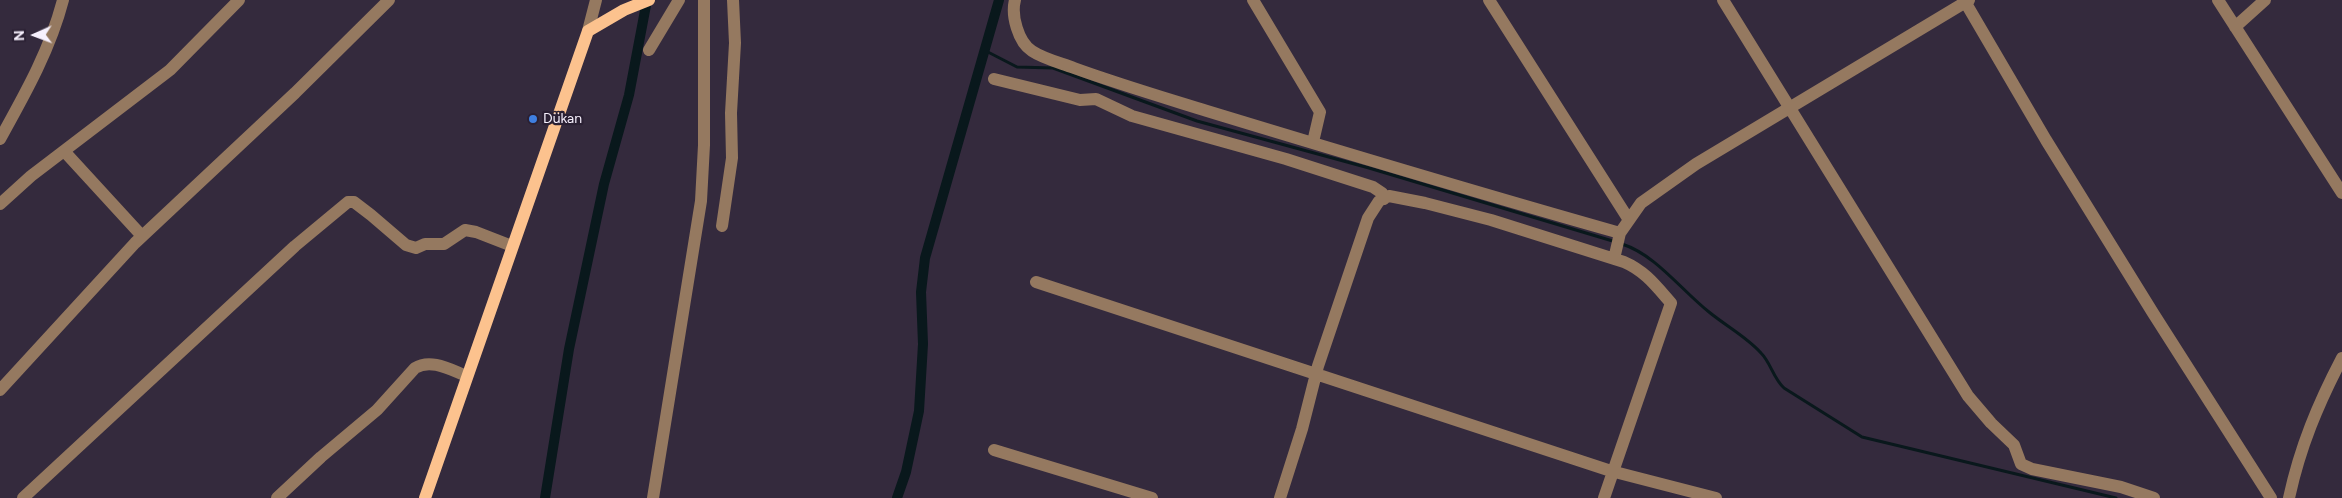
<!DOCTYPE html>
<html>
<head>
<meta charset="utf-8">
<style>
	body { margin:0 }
	#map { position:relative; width:2342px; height:498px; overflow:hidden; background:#342a3d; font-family:Figtree,sans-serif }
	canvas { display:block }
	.north { position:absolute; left:10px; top:10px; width:50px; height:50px; -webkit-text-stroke:4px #2a2033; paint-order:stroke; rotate:268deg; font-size:14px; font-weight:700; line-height:20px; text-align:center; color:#f6f0fd }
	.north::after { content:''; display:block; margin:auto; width:18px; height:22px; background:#f6f0fd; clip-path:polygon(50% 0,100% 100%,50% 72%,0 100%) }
</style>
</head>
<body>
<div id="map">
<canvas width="2342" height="498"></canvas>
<div class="north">N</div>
</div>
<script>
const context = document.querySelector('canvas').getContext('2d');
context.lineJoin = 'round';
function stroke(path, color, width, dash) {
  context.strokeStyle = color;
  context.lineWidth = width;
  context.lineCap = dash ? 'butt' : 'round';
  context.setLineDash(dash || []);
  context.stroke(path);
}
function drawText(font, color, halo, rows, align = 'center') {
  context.font = font + ' Figtree,sans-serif';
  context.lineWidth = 4.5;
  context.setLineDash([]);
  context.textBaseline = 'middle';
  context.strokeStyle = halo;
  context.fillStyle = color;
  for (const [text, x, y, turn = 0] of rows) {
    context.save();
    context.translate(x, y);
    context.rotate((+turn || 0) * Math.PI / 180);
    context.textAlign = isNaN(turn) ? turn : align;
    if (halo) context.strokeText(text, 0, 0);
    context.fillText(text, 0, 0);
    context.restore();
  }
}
const stream = new Path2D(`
	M984 50 1017 67 1053 68 1197 121 1369 168 1616 242
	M1622 244C1656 255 1681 290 1709 312 1726 326 1747 337 1761 353 1771 363 1773 378 1784 388L1862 437 2116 498`);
const canal = new Path2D(`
	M545 498 569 349 604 184 629 95 647 0
	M897 498 906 472 919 411 923 344 921 292 925 258 999 0`);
const minor = new Path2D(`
	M1015 0C1011 15 1018 42 1032 51 1044 59 1061 63 1074 68 1118 84 1162 97 1207 111 1345 153 1482 194 1620 233
	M1253 0 1320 112 1313 142
	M1489 0 1629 220
	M1723 0 1968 396 1991 423 2014 445 2021 464 2032 469 2121 487 2154 498
	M1964 0 2046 140 2153 313 2271 498
	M2218 0 2342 193
	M2235 27 2265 0
	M588 31 596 0
	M649 50 679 0
	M994 79 1080 100 1096 99 1132 116 1286 159 1373 187 1382 193 1384 199
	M0 139C25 94 50 50 63 0
	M64 151 142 236
	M0 204 31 176 170 70 239 0
	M722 226 732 158 731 113 735 43 733 0
	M1614 259 1620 233 1641 203 1696 164 1969 0
	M1036 282 1611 471 1716 498
	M0 390 135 243 295 93 389 0
	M994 450 1152 498
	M23 498 295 246 348 202H354L371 215 406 245 416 248 425 244H444L465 230 476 232 512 246
	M277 498 321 457 377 410 415 368C431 358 451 370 467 376
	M653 498 701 201 704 145V0
	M1280 498 1302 429 1318 366 1368 218 1379 201 1389 196 1425 203 1491 220 1624 262C1645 271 1656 286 1671 303L1604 498
	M2289 498C2300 447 2318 404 2342 358`);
const major = new Path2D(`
	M425 498 588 31 624 10 649 0`);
const markers = [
	[533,119,5,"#3f7fe0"]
];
const poiNames = [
	["Dükan",543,119]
];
stroke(stream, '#09181c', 3);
stroke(canal, '#09181c', 10);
stroke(minor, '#957960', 12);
stroke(major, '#fcc28e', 12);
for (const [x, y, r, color] of markers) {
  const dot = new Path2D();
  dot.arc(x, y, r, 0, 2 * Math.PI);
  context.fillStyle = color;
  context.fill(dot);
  stroke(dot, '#2a2033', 2);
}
drawText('14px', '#f6f0fd', '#2a2033', poiNames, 'left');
</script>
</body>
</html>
